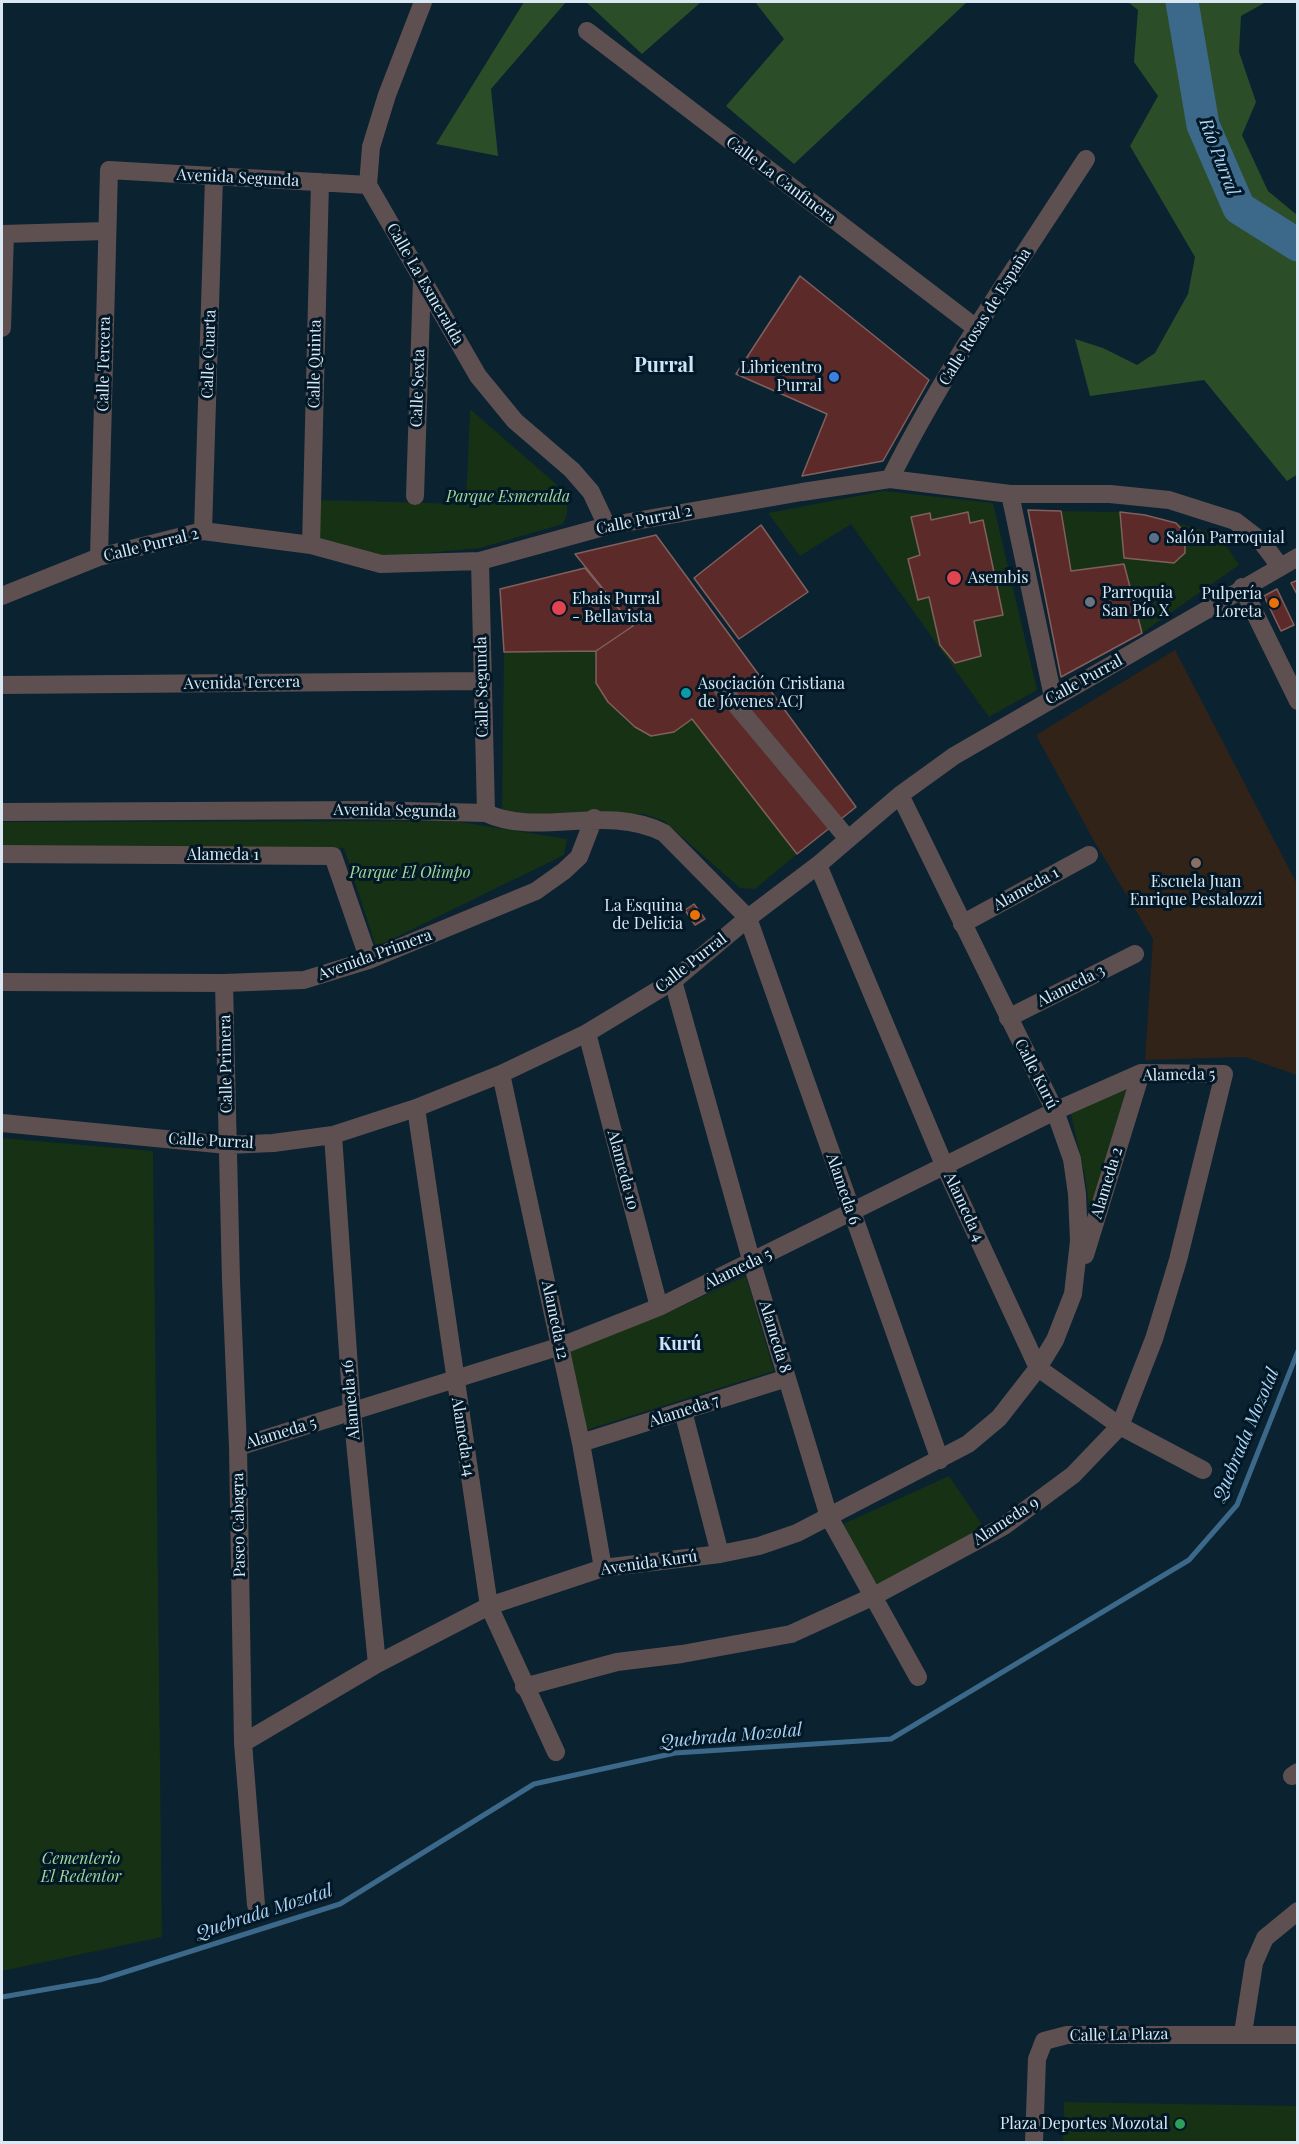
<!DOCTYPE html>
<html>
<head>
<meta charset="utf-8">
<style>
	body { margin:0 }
	#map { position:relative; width:1299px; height:2144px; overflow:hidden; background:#0b2231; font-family:"Playfair Display",serif }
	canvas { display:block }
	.frame { position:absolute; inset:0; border:3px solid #dae8f3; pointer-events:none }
</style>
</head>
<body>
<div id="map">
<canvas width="1299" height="2144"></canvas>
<div class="frame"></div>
</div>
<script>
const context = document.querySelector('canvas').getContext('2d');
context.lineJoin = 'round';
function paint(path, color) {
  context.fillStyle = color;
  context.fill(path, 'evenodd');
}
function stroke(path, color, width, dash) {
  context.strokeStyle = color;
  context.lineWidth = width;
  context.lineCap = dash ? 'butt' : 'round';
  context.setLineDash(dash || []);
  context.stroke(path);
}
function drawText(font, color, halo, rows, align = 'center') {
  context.font = font + ' "Playfair Display",serif';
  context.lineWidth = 6;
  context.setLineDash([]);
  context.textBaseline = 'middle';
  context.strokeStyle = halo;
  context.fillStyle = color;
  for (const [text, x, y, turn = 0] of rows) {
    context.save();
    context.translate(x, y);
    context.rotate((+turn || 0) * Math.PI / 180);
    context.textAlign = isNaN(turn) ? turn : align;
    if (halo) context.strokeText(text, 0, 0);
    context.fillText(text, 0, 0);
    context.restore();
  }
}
const education = new Path2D(`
	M1175 650 1297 884V1075L1245 1057 1145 1060 1153 939 1094 841 1036 735Z`);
const green = new Path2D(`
	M470 409 555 483C566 496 572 508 563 524L480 548 383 557 319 544 318 500 466 504Z
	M884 491 993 503 1037 690 989 717 851 524 800 556 768 513ZM967 512 970 523 983 520 1003 614 974 621 981 656 955 663 940 645 929 597 918 599 908 559 920 555 912 518 930 513 931 520Z
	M1061 511 1120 512 1124 558 1174 563C1192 553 1188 537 1176 523 1213 533 1218 531 1239 565L1142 633 1071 571Z
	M596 651C595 661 593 675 597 684 603 700 637 735 655 735 670 736 680 728 692 719L797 854 755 889 740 888 664 821 644 814 512 816 504 812 502 806 504 652Z
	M454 821 567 839 564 855 376 947 344 848 2 847V822Z
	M1128 1087 1091 1221 1085 1176 1070 1110Z
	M2 1138 153 1151 162 1937 2 1971Z
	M746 1276 774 1371 583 1431 566 1349 669 1312Z
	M949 1476 987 1532 874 1588 841 1525Z
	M1064 2102 1297 2106V2142H1063Z`);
const forest = new Path2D(`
	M524 2H566L491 89 498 156 436 144Z
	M586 2H701L642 54Z
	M755 2H967L794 164 726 106 784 39Z
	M1128 2H1266L1241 16 1239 52 1256 102 1242 135 1268 191 1297 215 1298 474 1287 481 1204 380 1090 396 1075 339 1103 348 1137 365 1155 353 1188 294 1195 257 1130 146 1158 96 1134 62 1138 10Z`);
const stream = new Path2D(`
	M2 1997 100 1980 340 1904 534 1784 675 1753 891 1739 1189 1560 1237 1505 1298 1351`);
const river = new Path2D(`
	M1182 2 1203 125 1239 208 1298 245`);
const building = new Path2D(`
	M800 276 929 380 883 461 802 476 827 414 736 374Z
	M1028 510 1061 511 1071 571 1124 564 1142 633 1061 677Z
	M968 512 970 523 983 520 1003 615 974 621 981 656 955 663 940 645 929 597 918 600 908 559 920 555 911 517 930 513 931 520Z
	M1120 512 1145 515 1176 523 1185 533V553L1174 563 1124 558Z
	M761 525 808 592 739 639 694 578Z
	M656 535 856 807 797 854 692 719 674 732 651 736 635 727 608 702 596 683V651L633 626 575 554Z
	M585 568 633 626 596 651 504 652 500 589Z
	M1298 580V596L1291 583Z
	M1277 589 1294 625 1281 631 1264 596Z
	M694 904 705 919 695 925 685 910Z`);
const minor = new Path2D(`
	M423 2 387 95 371 147 368 185 478 376 515 421 572 470 591 492 607 526
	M587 31 976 328
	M2 234 106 231
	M2 328 5 234
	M890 479C946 367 1018 264 1086 159
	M1010 494 1053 697
	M415 496 422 279
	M203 531 214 177
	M311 545 320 182
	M99 557 109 170 368 185
	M480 561 486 813
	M1242 587 1298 701
	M2 596 99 557 203 531 311 545 381 564 480 561 607 526 802 492 890 479 1010 494H1110L1169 500 1235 521 1261 541 1279 565
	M2 685 482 681
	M721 687 848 839
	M2 812 367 810 486 813C539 838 605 803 664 833L748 918 940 1460
	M2 854 333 856 369 960
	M818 865 945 1167 1038 1368 1120 1426 1203 1470
	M962 924 1089 855
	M673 981 752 1263 829 1517 918 1677
	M2 982 224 983 304 980 369 960 536 891 564 871 579 857 594 818
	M224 983 231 1281 238 1447 243 1743 256 1905
	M1008 1018 1135 954
	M587 1033 659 1307
	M501 1074 581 1443 603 1568
	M416 1108 489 1606 556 1752
	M2 1123 227 1145 273 1143 333 1135 416 1108 501 1074 587 1033 673 981 748 918 818 865 900 795 954 756 1298 557
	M333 1135 352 1411 377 1664
	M1085 1255 1141 1073
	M683 1411 720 1554
	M581 1443 787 1378
	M238 1447 561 1346 659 1307 1055 1111 1141 1073 1224 1074 1178 1260 1154 1339 1120 1426 1073 1475 1004 1526 874 1596 791 1634 682 1654 617 1662 524 1687
	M243 1743 377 1664 489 1606 603 1568 720 1554 759 1546 797 1533 968 1444 999 1418 1038 1368 1055 1340 1073 1294 1079 1241 1077 1194 1072 1159 1055 1111 900 795
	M1292 1776 1298 1772
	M1243 2033 1254 1963 1265 1938 1298 1911
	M1034 2142 1037 2059 1044 2041 1067 2035H1298`);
const markers = [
	[834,377,6,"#3f7fe0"],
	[1154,538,6,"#5c6f8a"],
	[954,578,8,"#e0444e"],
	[1090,602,6,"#6b7280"],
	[1274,603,6,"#e8710a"],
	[559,608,8,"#e0444e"],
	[686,693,6,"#0f9aa8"],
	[1196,863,6,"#8d6e63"],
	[695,915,6,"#e8710a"],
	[1180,2124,6,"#2e9e5b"]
];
const streetNames = [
	["Avenida Segunda",238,178,3],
	["Calle La Canfinera",781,180,37],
	["Calle La Esmeralda",425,284,60],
	["Calle Rosas de España",985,317,-58],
	["Calle Cuarta",209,354,-88],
	["Calle Tercera",104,364,-89],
	["Calle Quinta",315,364,-89],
	["Calle Sexta",418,388,-88],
	["Calle Purral 2",644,520,-11],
	["Calle Purral 2",151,545,-14],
	["Calle Purral",1084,680,-29],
	["Avenida Tercera",242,683,-1],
	["Calle Segunda",482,687,-91],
	["Avenida Segunda",395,811,1],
	["Alameda 1",223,855],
	["Alameda 1",1026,889,-29],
	["Avenida Primera",375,955,-20],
	["Calle Purral",691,963,-38],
	["Alameda 3",1071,986,-27],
	["Calle Primera",226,1064,-91],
	["Calle Kurú",1036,1074,63],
	["Alameda 5",1179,1075,-1],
	["Calle Purral",211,1141,3],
	["Alameda 10",623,1170,75],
	["Alameda 2",1107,1183,-73],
	["Alameda 6",843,1189,71],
	["Alameda 4",964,1207,65],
	["Alameda 5",738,1269,-26],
	["Alameda 12",555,1320,78],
	["Alameda 8",775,1337,73],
	["Alameda 16",351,1400,-95],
	["Alameda 7",684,1411,-18],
	["Alameda 5",281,1433,-17],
	["Alameda 14",463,1437,81],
	["Alameda 9",1006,1521,-33],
	["Paseo Cabagra",239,1525,-91],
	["Avenida Kurú",649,1563,-8],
	["Calle La Plaza",1119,2035,-1]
];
const poiNames = [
	["Libricentro",822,368,"right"],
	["Purral",822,386,"right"],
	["Salón Parroquial",1166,538],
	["Asembis",968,578],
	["Parroquia",1102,593],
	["San Pío X",1102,611],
	["Pulpería",1262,594,"right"],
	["Loreta",1262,612,"right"],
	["Ebais Purral",572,599],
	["- Bellavista",572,617],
	["Asociación Cristiana",698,684],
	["de Jóvenes ACJ",698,702],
	["Escuela Juan",1196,882,"center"],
	["Enrique Pestalozzi",1196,900,"center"],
	["La Esquina",683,906,"right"],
	["de Delicia",683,924,"right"],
	["Plaza Deportes Mozotal",1168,2124,"right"]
];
const parkNames = [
	["Parque Esmeralda",508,497],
	["Parque El Olimpo",410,873],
	["Cementerio",81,1859],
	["El Redentor",81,1877]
];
const waterNames = [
	["Río Purral",1219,157,69],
	["Quebrada Mozotal",1246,1435,-67],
	["Quebrada Mozotal",731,1736,-5],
	["Quebrada Mozotal",264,1912,-18]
];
const neighbourhoodNames = [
	["Kurú",680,1344]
];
const quarterNames = [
	["Purral",664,366]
];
paint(education, '#312317');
paint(green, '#163114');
paint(forest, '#2b4d28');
stroke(stream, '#3c698a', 5);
stroke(river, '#3c698a', 33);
paint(building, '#5c2b29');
stroke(building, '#80605e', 1.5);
stroke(minor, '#5e5051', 18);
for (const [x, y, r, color] of markers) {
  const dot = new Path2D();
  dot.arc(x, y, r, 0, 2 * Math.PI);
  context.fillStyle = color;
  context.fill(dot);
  stroke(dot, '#031827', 2);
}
drawText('16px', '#dae8f3', '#031827', streetNames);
drawText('16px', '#dae8f3', '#031827', poiNames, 'left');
drawText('italic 16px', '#a0d89a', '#031827', parkNames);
drawText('italic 18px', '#add5f5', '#031827', waterNames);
drawText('bold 18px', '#cae6fb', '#031827', neighbourhoodNames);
drawText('bold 20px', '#cae6fb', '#031827', quarterNames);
</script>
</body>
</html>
